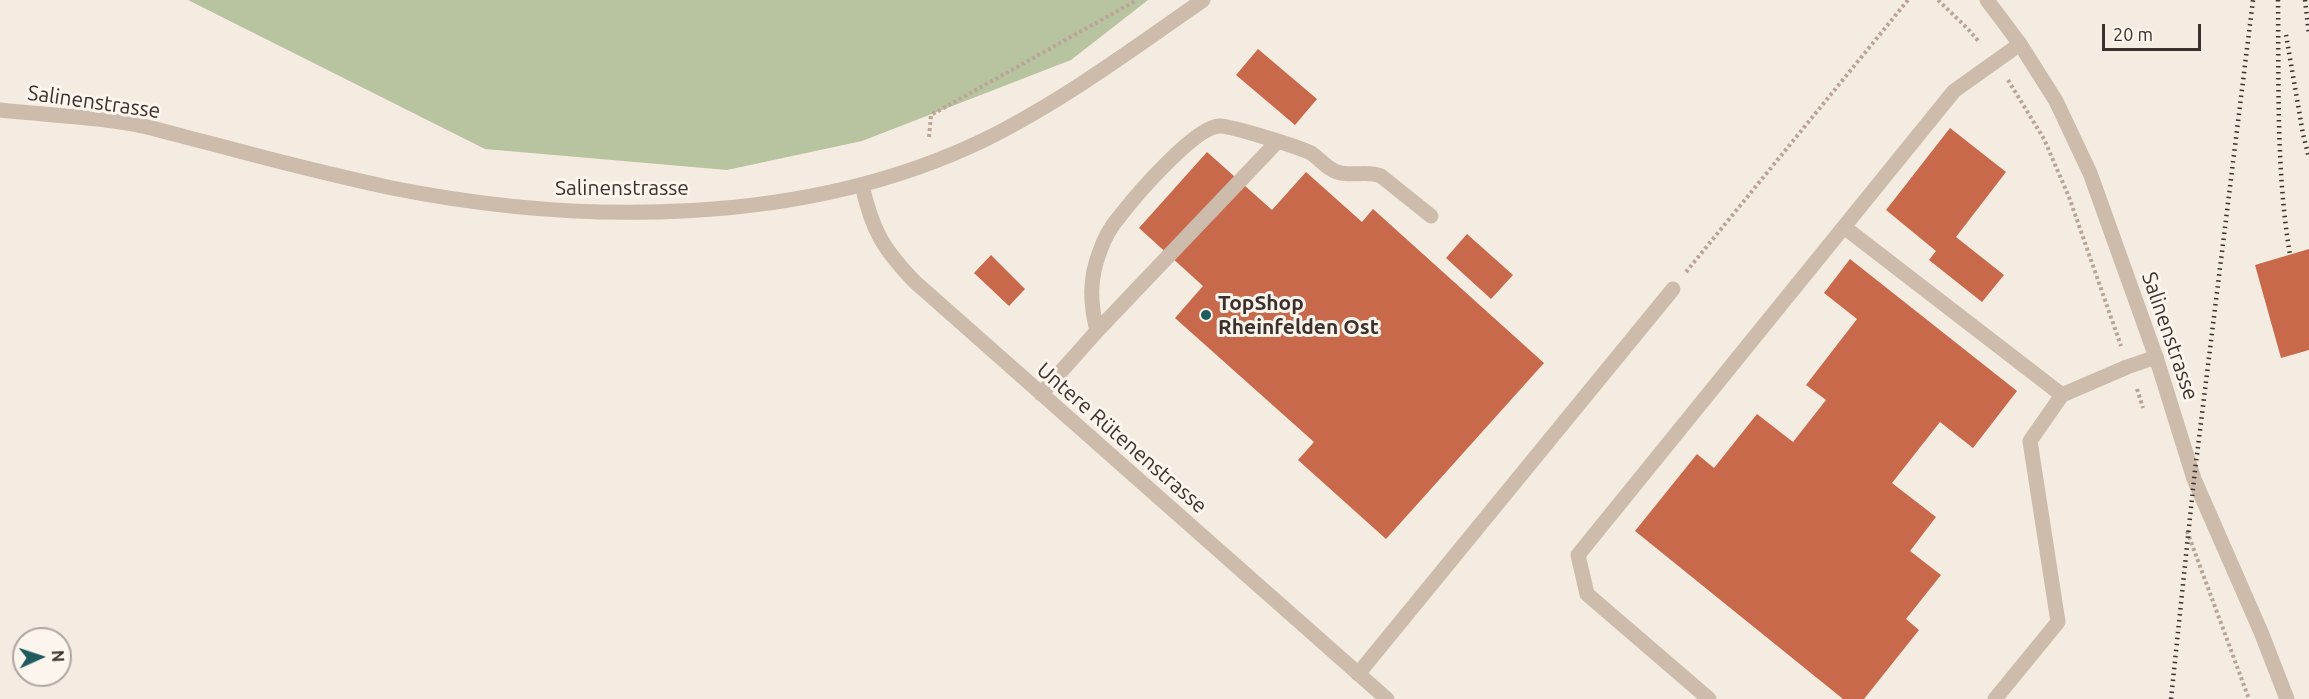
<!DOCTYPE html>
<html>
<head>
<meta charset="utf-8">
<style>
	body { margin:0 }
	#map { position:relative; width:2309px; height:699px; overflow:hidden; background:#f4ebe1; font-family:Ubuntu,sans-serif }
	canvas { display:block }
	.north { position:absolute; left:12px; top:627px; width:60px; height:60px; box-sizing:border-box; background:#fbf5ee; border:2px solid #aea6a0; border-radius:50%; rotate:87deg; font-size:16px; font-weight:700; line-height:24px; text-align:center; color:#3b302b }
	.north::after { content:''; display:block; margin:auto; width:21px; height:27px; background:#1f5a5e; clip-path:polygon(50% 0,100% 100%,50% 72%,0 100%) }
	.scale { position:absolute; left:2102px; top:24px; width:99px; height:27px; box-sizing:border-box; border:3px solid #3b302b; border-top:0; padding-left:8px; font-size:18px; line-height:21px; white-space:nowrap; color:#3b302b; -webkit-text-stroke:4px #fbf5ee; paint-order:stroke }
</style>
</head>
<body>
<div id="map">
<canvas width="2309" height="699"></canvas>
<div class="north">N</div>
<div class="scale">20 m</div>
</div>
<script>
const context = document.querySelector('canvas').getContext('2d');
context.lineJoin = 'round';
function paint(path, color) {
  context.fillStyle = color;
  context.fill(path, 'evenodd');
}
function stroke(path, color, width, dash) {
  context.strokeStyle = color;
  context.lineWidth = width;
  context.lineCap = dash ? 'butt' : 'round';
  context.setLineDash(dash || []);
  context.stroke(path);
}
function drawText(font, color, halo, rows, align = 'center') {
  context.font = font + ' Ubuntu,sans-serif';
  context.lineWidth = 6;
  context.setLineDash([]);
  context.textBaseline = 'middle';
  context.strokeStyle = halo;
  context.fillStyle = color;
  for (const [text, x, y, turn = 0] of rows) {
    context.save();
    context.translate(x, y);
    context.rotate((+turn || 0) * Math.PI / 180);
    context.textAlign = isNaN(turn) ? turn : align;
    if (halo) context.strokeText(text, 0, 0);
    context.fillText(text, 0, 0);
    context.restore();
  }
}
const green = new Path2D(`
	M188 0H1148L1071 60 862 141 727 170 485 149Z`);
const building = new Path2D(`
	M1258 49 1317 99 1295 125 1236 75Z
	M1950 128 2006 172 1956 237 2004 275 1982 302 1929 260 1936 251 1886 210Z
	M1207 152 1272 210 1306 172 1362 222 1373 209 1544 363 1386 539 1298 460 1314 442 1175 318 1203 286 1139 228Z
	M1467 234 1513 275 1491 299 1446 258Z
	M2309 249V350L2281 358 2255 265Z
	M991 255 1025 289 1009 306 974 273Z
	M1850 259 2017 391 1973 448 1940 422 1892 483 1936 517 1910 551 1941 575 1906 619 1919 630 1864 699H1843L1635 531 1697 454 1714 468 1757 414 1793 442 1826 400 1806 385 1857 319 1824 293Z`);
const path = new Path2D(`
	M1938 0 1968 29 1980 43
	M2008 80 2044 139 2069 197 2121 346
	M929 137 931 115 1137 0
	M1686 272 1908 0
	M2137 389 2143 408
	M2187 531 2249 699`);
const service = new Path2D(`
	M862 185C872 230 883 249 915 282L1387 699
	M1844 227 2062 395
	M1097 331C1090 303 1089 279 1100 251 1104 239 1112 225 1120 216 1136 195 1195 127 1219 126 1230 125 1301 148 1311 153 1320 159 1326 168 1337 172 1351 177 1366 170 1381 176L1431 216
	M1041 394 1097 331 1277 142
	M1358 674 1673 289
	M1709 699 1587 594 1578 555 1954 91 2020 44
	M1995 699 2058 622 2030 441 2062 395 2127 367 2156 357`);
const tertiary = new Path2D(`
	M1987 0 2020 44 2056 101 2090 173 2156 357 2194 479 2261 632 2287 699
	M0 110C44 115 89 116 133 124 160 129 186 138 213 144 272 160 332 175 392 188 582 226 806 226 984 140 1061 102 1133 49 1203 0`);
const rail = new Path2D(`
	M2278 0C2279 85 2276 171 2290 255
	M2305 0 2309 35
	M2286 35 2303 134 2309 158
	M2171 699 2194 479 2253 0`);
const markers = [
	[1206,315,6,"#1f5a5e"]
];
const streetNames = [
	["Salinenstrasse",94,102,8],
	["Salinenstrasse",622,188],
	["Salinenstrasse",2170,336,71],
	["Untere Rütenenstrasse",1122,438,41]
];
const poiNames = [
	["TopShop",1218,303],
	["Rheinfelden Ost",1218,327]
];
paint(green, '#b8c4a0');
paint(building, '#c8694b');
stroke(path, '#b9a596', 4, [3, 3]);
stroke(service, '#cdbbac', 15);
stroke(tertiary, '#cdbbac', 15);
stroke(rail, '#3b302b', 4.5, [1.5, 4.5]);
for (const [x, y, r, color] of markers) {
  const dot = new Path2D();
  dot.arc(x, y, r, 0, 2 * Math.PI);
  context.fillStyle = color;
  context.fill(dot);
  stroke(dot, '#fbf5ee', 2);
}
drawText('21px', '#3b302b', '#fbf5ee', streetNames);
drawText('bold 21px', '#3b302b', '#fbf5ee', poiNames, 'left');
</script>
</body>
</html>
